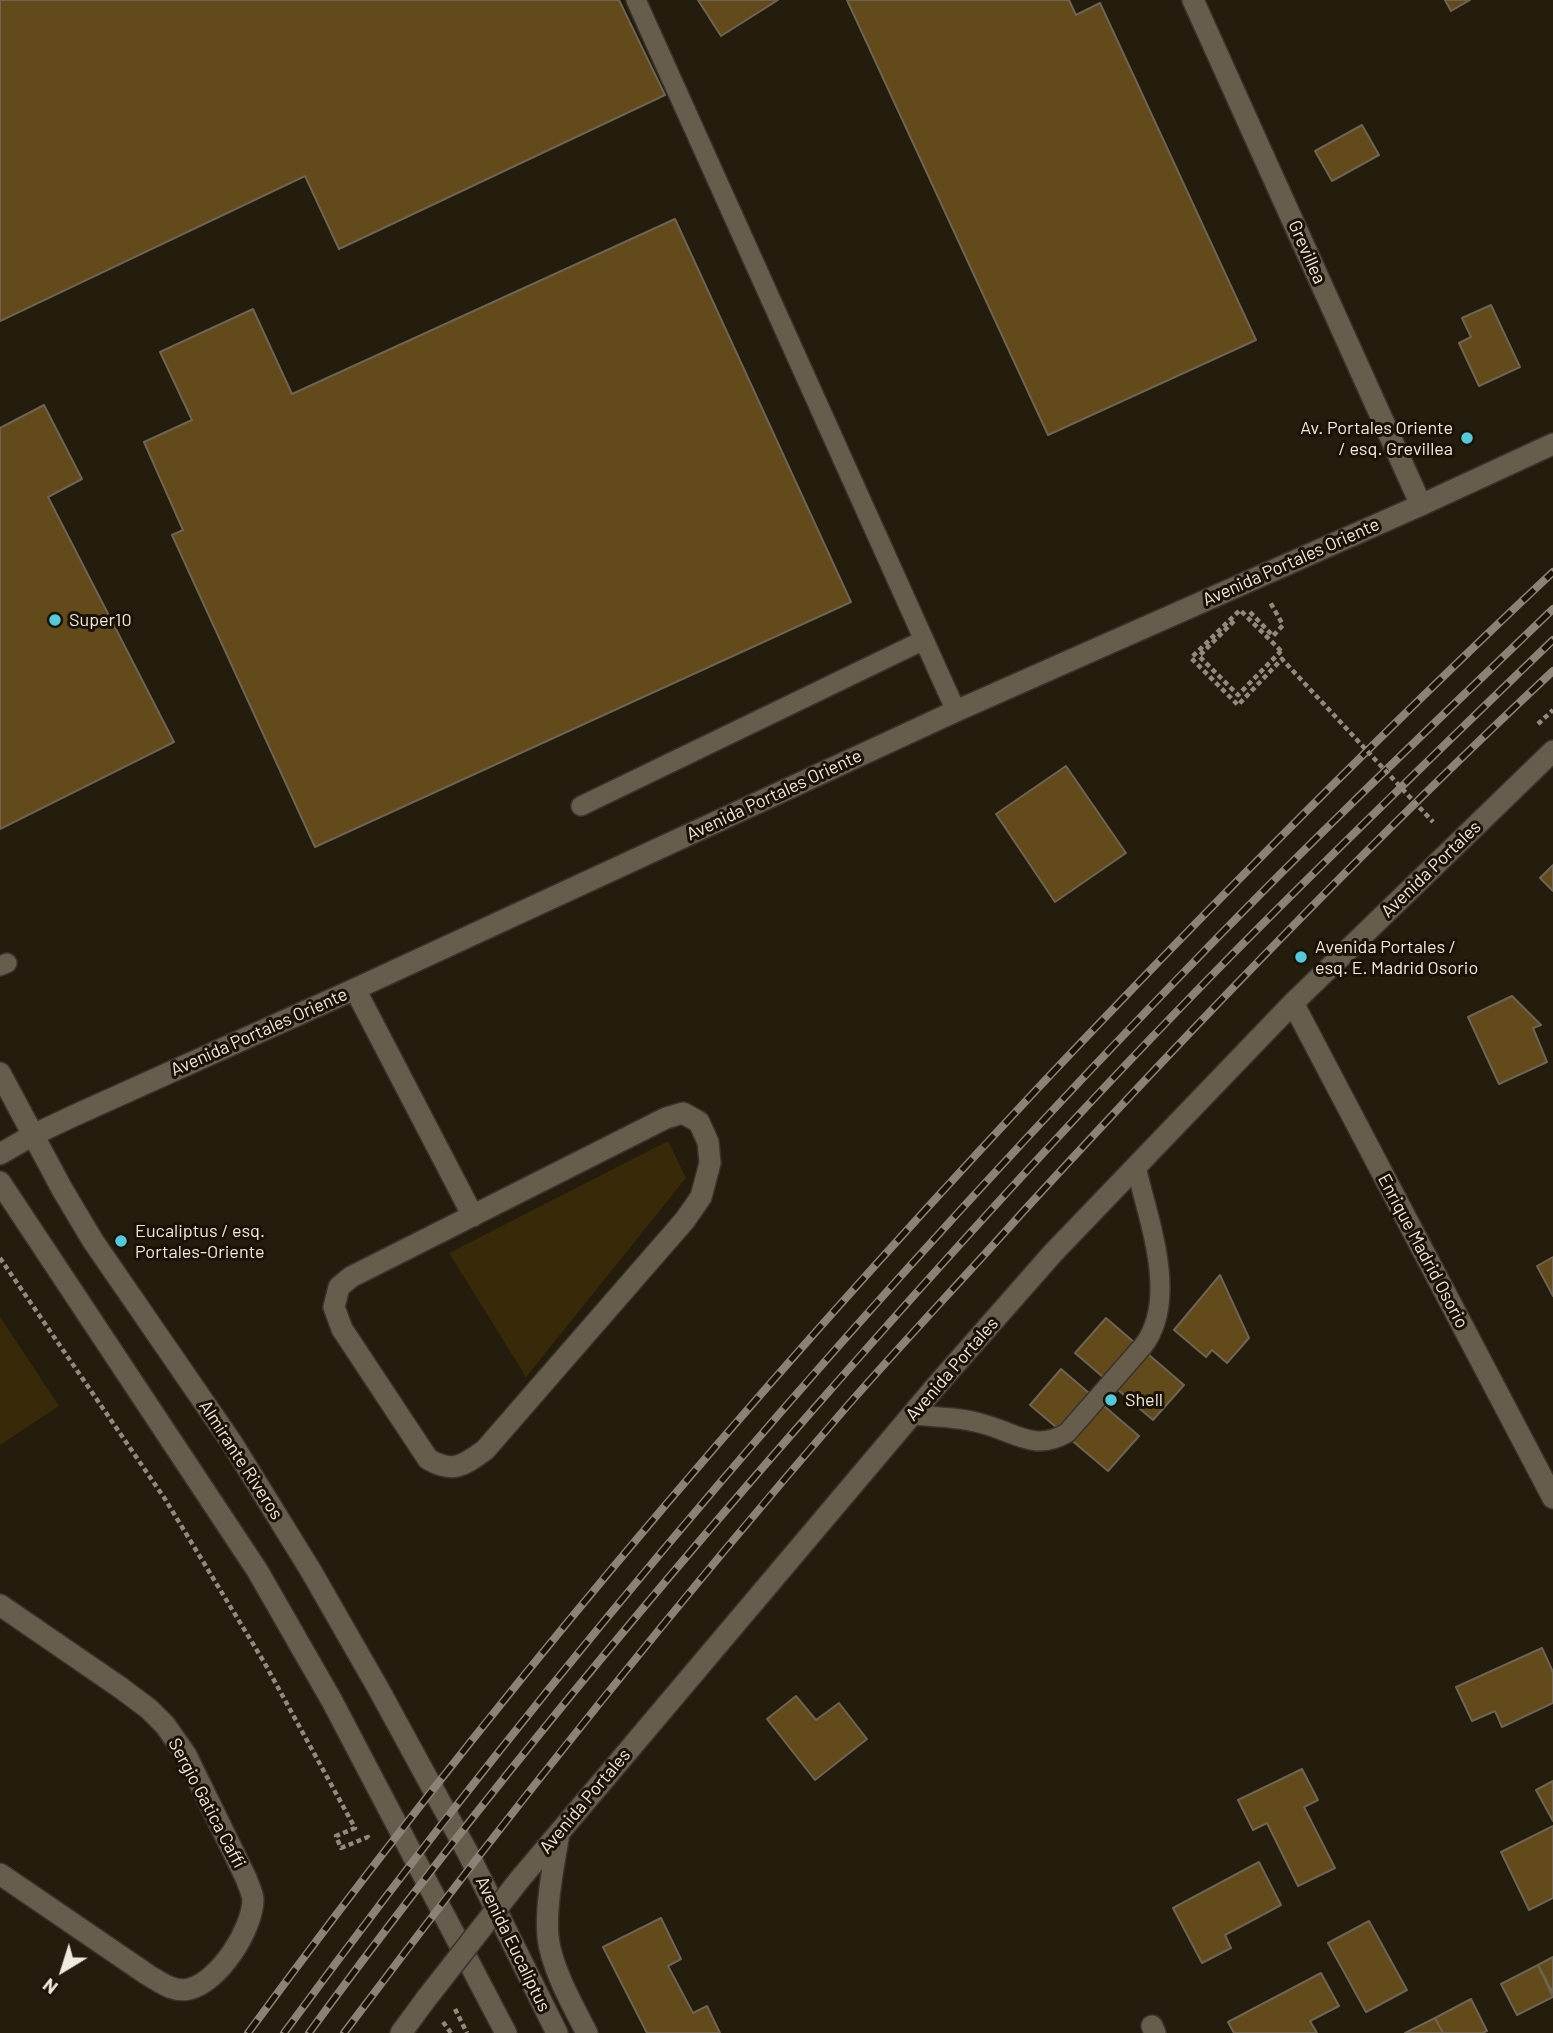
<!DOCTYPE html>
<html>
<head>
<meta charset="utf-8">
<style>
	body { margin:0 }
	#map { position:relative; width:1553px; height:2033px; overflow:hidden; background:#241c0d; font-family:Barlow,sans-serif }
	canvas { display:block }
	.north { position:absolute; left:28px; top:1935px; width:70px; height:70px; -webkit-text-stroke:5px #1a1305; paint-order:stroke; rotate:218deg; font-size:19px; font-weight:700; line-height:28px; text-align:center; color:#efe9df }
	.north::after { content:''; display:block; margin:auto; width:24px; height:32px; background:#efe9df; clip-path:polygon(50% 0,100% 100%,50% 72%,0 100%) }
</style>
</head>
<body>
<div id="map">
<canvas width="1553" height="2033"></canvas>
<div class="north">N</div>
</div>
<script>
const context = document.querySelector('canvas').getContext('2d');
context.lineJoin = 'round';
function paint(path, color) {
  context.fillStyle = color;
  context.fill(path, 'evenodd');
}
function stroke(path, color, width, dash) {
  context.strokeStyle = color;
  context.lineWidth = width;
  context.lineCap = dash ? 'butt' : 'round';
  context.setLineDash(dash || []);
  context.stroke(path);
}
function drawText(font, color, halo, rows, align = 'center') {
  context.font = font + ' Barlow,sans-serif';
  context.lineWidth = 6;
  context.setLineDash([]);
  context.textBaseline = 'middle';
  context.strokeStyle = halo;
  context.fillStyle = color;
  for (const [text, x, y, turn = 0] of rows) {
    context.save();
    context.translate(x, y);
    context.rotate((+turn || 0) * Math.PI / 180);
    context.textAlign = isNaN(turn) ? turn : align;
    if (halo) context.strokeText(text, 0, 0);
    context.fillText(text, 0, 0);
    context.restore();
  }
}
const green = new Path2D(`
	M668 1141 686 1178 526 1377 449 1253Z
	M0 1317 59 1406 0 1445Z`);
const building = new Path2D(`
	M0 0H619L665 95 339 249 305 176 0 321Z
	M698 0H778L721 36Z
	M847 0H1069L1076 15 1100 3 1256 340 1048 435Z
	M1445 0H1470L1451 11Z
	M1362 125 1379 155 1332 181 1315 151Z
	M675 219 851 602 315 847 172 535 183 530 144 442 192 420 160 352 253 309 292 394Z
	M1491 305 1520 367 1479 386 1459 343 1471 337 1462 318Z
	M44 405 82 479 48 497 174 742 0 829V428Z
	M1066 766 1126 853 1055 902 996 814Z
	M1553 865V891L1540 878Z
	M1512 996 1541 1025 1533 1028 1547 1062 1499 1084 1468 1017Z
	M1553 1257V1296L1537 1266Z
	M1220 1275 1249 1338 1227 1363 1212 1350 1206 1357 1174 1330Z
	M1106 1318 1184 1385 1153 1420 1075 1353Z
	M1061 1369 1139 1436 1108 1471 1030 1405Z
	M1542 1648 1553 1672V1703L1502 1727 1495 1711 1472 1721 1456 1687Z
	M796 1696 816 1720 839 1703 867 1739 815 1780 767 1719Z
	M1302 1769 1318 1800 1304 1807 1335 1868 1298 1886 1267 1823 1253 1830 1238 1800Z
	M1553 1781V1821L1536 1790Z
	M1553 1826V1898L1529 1910 1501 1852Z
	M1259 1862 1281 1905 1225 1935 1231 1948 1202 1963 1173 1908Z
	M661 1918 681 1959 668 1966 693 2013 707 2006 720 2033H647L603 1947Z
	M1369 1921 1407 1990 1366 2012 1328 1943Z
	M1553 1957V1993L1538 1965Z
	M1538 1965 1553 1997 1517 2015 1501 1984Z
	M1321 1973 1339 2006 1310 2021 1317 2033H1234L1228 2022Z
	M1471 1999 1487 2031 1482 2033H1443L1435 2018Z
	M1435 2018 1443 2033H1405Z`);
const path = new Path2D(`
	M1250 612 1273 636 1283 625 1270 602
	M1234 621 1199 656 1238 695 1281 651
	M1538 724 1553 710
	M0 1258 165 1499 264 1662 355 1828 336 1836 341 1848 368 1837 369 1839
	M455 2009 467 2033
	M443 2022 451 2033`);
const lane = new Path2D(`
	M636 0 956 711
	M581 806 924 640
	M0 966 7 963
	M912 1415C935 1417 961 1417 983 1424 1015 1432 1034 1452 1067 1433L1143 1346C1180 1298 1147 1218 1136 1166`);
const street = new Path2D(`
	M1193 0 1421 505
	M355 989 473 1216
	M683 1113 699 1122 708 1142 710 1163 701 1197 685 1220 485 1450C464 1465 453 1474 428 1459L342 1329 334 1307 339 1287 351 1277 666 1118Z
	M0 1605 121 1688 149 1709 165 1725 186 1755 246 1878C248 1884 252 1892 253 1899 253 1929 219 1982 189 1989 174 1993 160 1982 148 1975L0 1874
	M1152 2026 1155 2033`);
const secondary = new Path2D(`
	M1293 1003 1553 1498
	M0 1073 62 1189 93 1241 232 1443 311 1571 378 1688 469 1855 557 2033
	M0 1154 33 1135 71 1117 355 989 956 711 1421 505 1553 444
	M0 1182 257 1570 332 1701 506 2033
	M559 1833C554 1863 545 1907 548 1937 551 1967 573 2006 587 2033
	M520 1879 937 1385 1053 1253 1293 1003 1553 751
	M401 2033 426 1999`);
const rail = new Path2D(`
	M248 2033C491 1701 757 1388 1038 1088 1205 911 1375 739 1553 572
	M284 2033C568 1646 882 1282 1217 938 1326 826 1440 718 1553 609
	M309 2033C466 1818 636 1612 811 1412 943 1261 1078 1112 1218 969 1328 857 1441 748 1553 640
	M344 2033C505 1818 673 1607 849 1404 905 1340 964 1278 1021 1214 1192 1027 1368 844 1553 671`);
const pathBridge = new Path2D(`
	M1281 651 1240 610 1191 658 1238 705 1282 659 1433 822`);
const secondaryBridge = new Path2D(`
	M426 1999 520 1879`);
const markers = [
	[1467,438,7,"#53cadc"],
	[55,620,7,"#53cadc"],
	[1301,957,7,"#53cadc"],
	[121,1241,7,"#53cadc"],
	[1111,1400,7,"#53cadc"]
];
const streetNames = [
	["Grevillea",1307,252,66],
	["Avenida Portales Oriente",1291,562,-24],
	["Avenida Portales Oriente",774,795,-25],
	["Avenida Portales",1431,869,-44],
	["Avenida Portales Oriente",259,1032,-24],
	["Enrique Madrid Osorio",1423,1251,62],
	["Avenida Portales",952,1369,-49],
	["Almirante Riveros",241,1460,57],
	["Avenida Portales",585,1801,-50],
	["Sergio Gatica Caffi",207,1803,62],
	["Avenida Eucaliptus",513,1944,64]
];
const poiNames = [
	["Av. Portales Oriente",1453,428,"right"],
	["/ esq. Grevillea",1453,449,"right"],
	["Super10",69,620],
	["Avenida Portales /",1315,947],
	["esq. E. Madrid Osorio",1315,968],
	["Eucaliptus / esq.",135,1231],
	["Portales-Oriente",135,1252],
	["Shell",1125,1400]
];
paint(green, '#382909');
paint(building, '#624a1b');
stroke(building, '#6e6453', 2);
stroke(lane, '#3a332d', 22);
stroke(street, '#3a332d', 24);
stroke(secondary, '#3a332d', 24);
stroke(path, '#918a7e', 4.5, [5, 3.5]);
stroke(lane, '#675d4d', 19);
stroke(street, '#675d4d', 21);
stroke(secondary, '#675d4d', 21);
stroke(rail, '#8a8376', 8);
stroke(rail, '#1a1305', 5, [16]);
stroke(secondaryBridge, '#3a332d', 24, []);
stroke(pathBridge, '#918a7e', 4.5, [5, 3.5]);
stroke(secondaryBridge, '#675d4d', 21);
for (const [x, y, r, color] of markers) {
  const dot = new Path2D();
  dot.arc(x, y, r, 0, 2 * Math.PI);
  context.fillStyle = color;
  context.fill(dot);
  stroke(dot, '#1a1305', 2.5);
}
drawText('18px', '#efe9df', '#1a1305', streetNames);
drawText('18px', '#efe9df', '#1a1305', poiNames, 'left');
</script>
</body>
</html>
